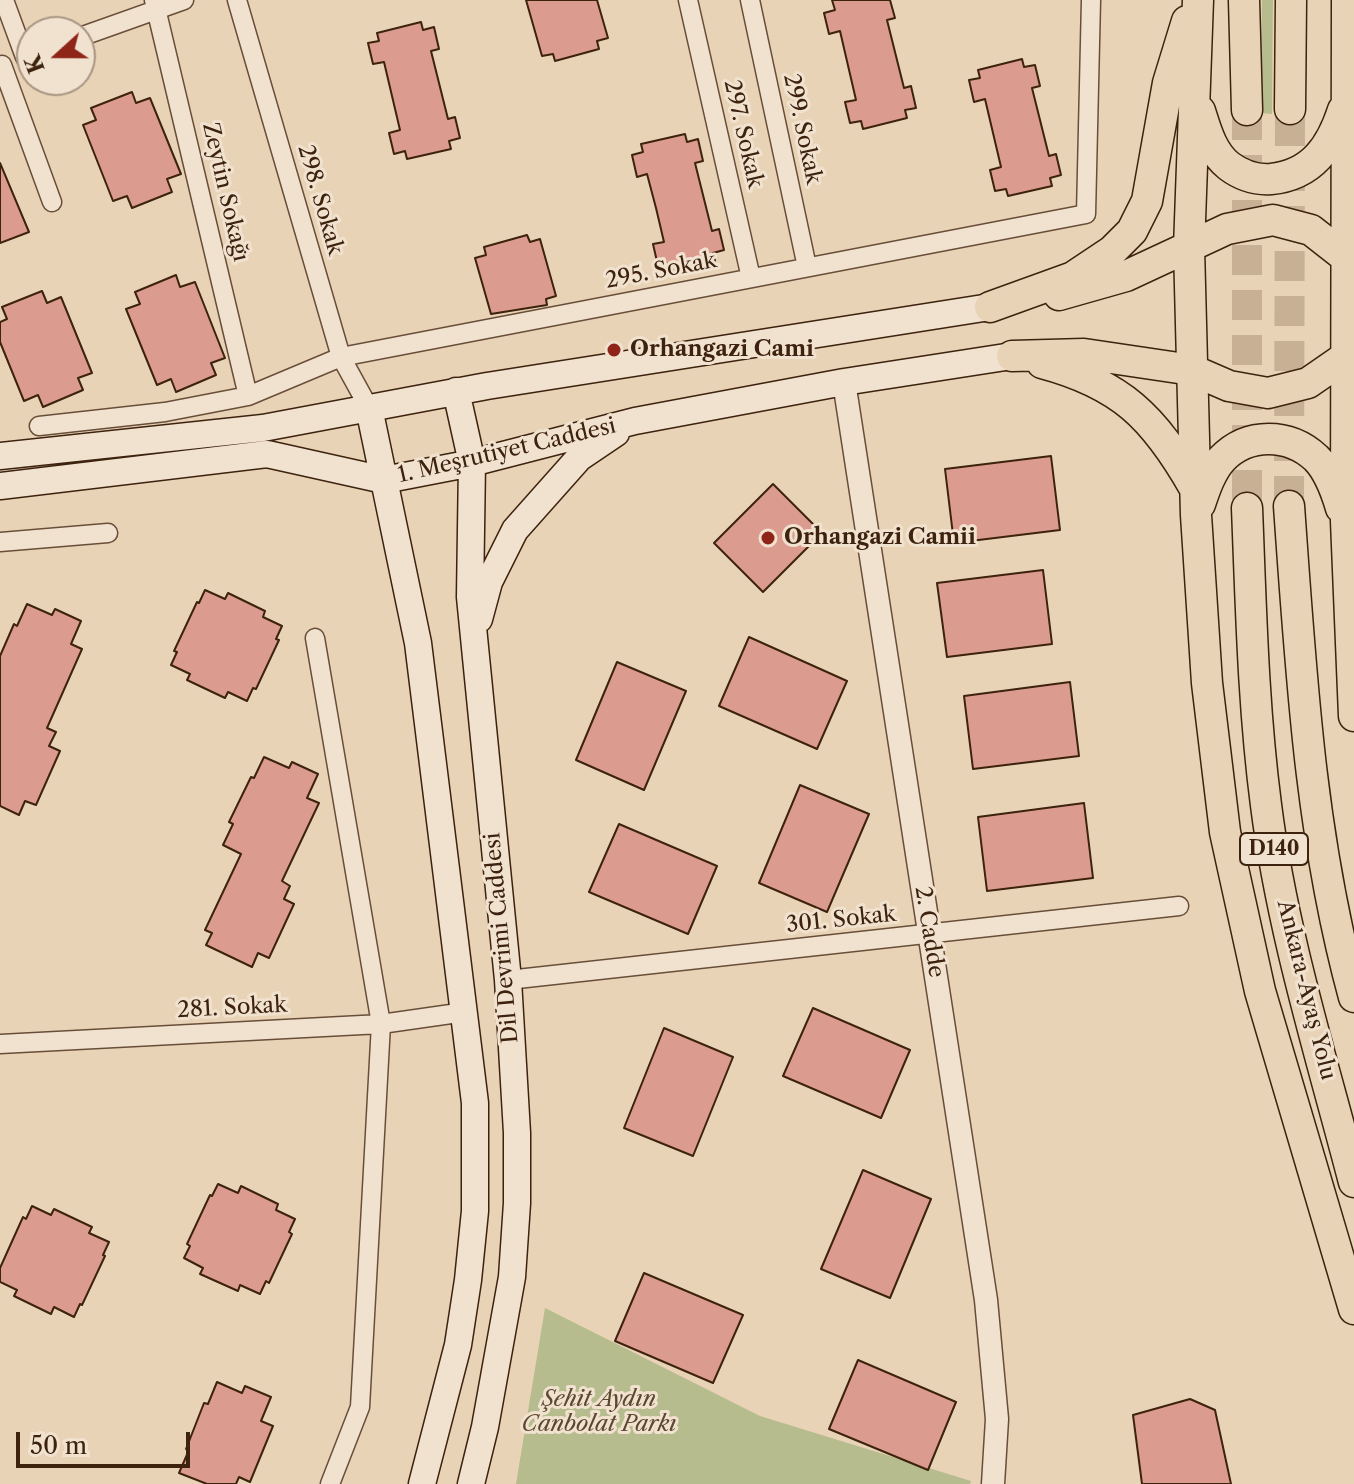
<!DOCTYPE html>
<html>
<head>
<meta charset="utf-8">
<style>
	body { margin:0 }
	#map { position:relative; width:1354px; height:1484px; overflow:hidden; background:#e9d3b6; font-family:"Libre Caslon Text",serif }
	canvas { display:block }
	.north { position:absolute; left:16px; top:16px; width:80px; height:80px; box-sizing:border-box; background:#f1e2d0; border:2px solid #a99582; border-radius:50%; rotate:249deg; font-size:22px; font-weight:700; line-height:32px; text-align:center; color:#3d220e }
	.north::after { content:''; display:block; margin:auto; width:28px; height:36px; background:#8f2418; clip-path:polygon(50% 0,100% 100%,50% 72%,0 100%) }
	.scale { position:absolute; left:16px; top:1432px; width:174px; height:36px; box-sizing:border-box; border:4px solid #3d220e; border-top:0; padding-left:10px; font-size:24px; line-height:28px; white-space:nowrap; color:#3d220e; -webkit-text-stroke:6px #f1e2d0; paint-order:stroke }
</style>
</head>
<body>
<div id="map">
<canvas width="1354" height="1484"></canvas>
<div class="north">K</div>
<div class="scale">50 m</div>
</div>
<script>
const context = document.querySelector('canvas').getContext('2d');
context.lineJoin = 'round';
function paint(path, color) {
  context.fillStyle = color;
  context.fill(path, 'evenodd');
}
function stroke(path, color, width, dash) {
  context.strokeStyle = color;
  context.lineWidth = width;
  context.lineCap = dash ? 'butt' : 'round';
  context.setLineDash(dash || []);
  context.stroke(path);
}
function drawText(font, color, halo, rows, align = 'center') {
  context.font = font + ' "Libre Caslon Text",serif';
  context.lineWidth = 6;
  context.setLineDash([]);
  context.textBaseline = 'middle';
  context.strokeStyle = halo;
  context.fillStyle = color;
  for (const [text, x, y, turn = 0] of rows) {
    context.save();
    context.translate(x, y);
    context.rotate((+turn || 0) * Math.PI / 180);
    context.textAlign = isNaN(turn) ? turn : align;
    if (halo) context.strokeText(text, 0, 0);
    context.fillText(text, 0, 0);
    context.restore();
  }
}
const green = new Path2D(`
	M1262 0H1273L1272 114 1260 113Z
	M545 1308 760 1416 971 1481 970 1484H516Z`);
const building = new Path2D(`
	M526 0H597L608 38 597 41 599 49 555 61 553 54 542 56Z
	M832 0H890L895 18 887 20 904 88 911 86 916 108 905 110 907 118 863 129 861 121 850 123 845 102 856 100 840 31 829 34 824 13 835 10Z
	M421 22 423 30 434 27 439 49 431 51 448 119 455 117 460 138 449 141 451 149 407 159 405 151 394 154 389 133 400 130 384 62 373 64 368 43 379 41 377 33Z
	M1022 59 1024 67 1035 65 1040 86 1032 88 1049 156 1056 154 1061 175 1050 178 1052 186 1008 196 1006 189 995 191 990 170 1001 167 985 99 974 102 969 80 980 78 978 70Z
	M132 92 136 103 150 98 181 174 167 179 172 192 132 208 127 196 113 201 83 125 96 120 91 108Z
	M685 134 687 142 698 139 703 161 695 163 712 231 719 229 724 250 713 253 715 261 671 271 669 263 658 266 653 244 664 242 656 208 647 174 637 177 632 155 643 152 641 144Z
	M0 163 29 232 0 243Z
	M527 235 530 242 540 239 556 296 546 299 547 305 491 314 475 258 486 255 484 247Z
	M176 275 180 287 195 282 225 358 211 363 216 375 176 392 171 379 157 385 126 309 140 304 135 292Z
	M42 291 47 303 61 297 92 373 78 378 83 390 43 407 38 395 24 401 0 342V322L7 319 2 307Z
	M1051 456 1060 530 954 543 945 469Z
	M773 484 822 533 763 592 714 543Z
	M1043 570 1052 644 947 657 937 583Z
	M205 590 225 599 228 593 265 611 263 617 282 626 276 639 279 640 256 689 253 688 247 701 228 692 225 698 187 680 190 674 171 665 177 652 174 651 197 602 199 603Z
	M27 604 52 615 55 609 81 621 71 644 82 649 47 728 56 732 49 746 60 751 36 805 25 801 19 815 0 806V656L14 624 17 626Z
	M749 637 847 681 817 749 719 706Z
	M617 662 686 691 644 790 576 760Z
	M1070 682 1079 756 973 769 964 696Z
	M264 757 289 768 292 762 318 774 307 798 319 803 282 881 290 886 284 899 294 904 269 958 258 953 252 967 206 945 212 933 205 930 241 854 223 845 233 824 229 822 251 777 254 778Z
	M800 785 869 814 827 912 759 883Z
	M1084 803 1093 878 987 891 978 817Z
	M619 824 717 866 688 934 589 892Z
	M813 1008 910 1050 881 1118 783 1076Z
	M664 1028 733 1057 693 1156 624 1128Z
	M863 1170 931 1199 890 1298 821 1269Z
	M218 1184 238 1193 241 1186 278 1204 276 1210 295 1219 289 1232 292 1234 269 1283 266 1281 260 1294 240 1285 238 1291 200 1274 203 1268 184 1258 190 1246 187 1244 210 1195 212 1196Z
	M32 1206 51 1215 54 1209 92 1227 89 1233 109 1242 103 1255 105 1256 82 1305 80 1304 74 1317 54 1307 51 1314 14 1296 17 1290 0 1282V1268L23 1217 26 1219Z
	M644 1273 743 1315 713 1383 615 1341Z
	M858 1360 956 1402 928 1470 829 1429Z
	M217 1382 242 1393 245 1386 271 1397 261 1421 273 1426 250 1482 239 1477 236 1484H207L179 1473 189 1450 186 1449 204 1403 208 1404Z
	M1190 1399 1215 1410 1231 1484H1142L1133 1415Z`);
const trunkTunnel = new Path2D(`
	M1247 110V508
	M1289 506 1290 109`);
const minor = new Path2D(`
	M4 0 25 57
	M154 0 248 396
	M237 0 341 357 369 408
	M688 0 751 278
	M750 0 807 267
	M80 37 184 0
	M2 65 52 202
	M39 426 165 412 248 396 341 357 1086 214 1091 0
	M0 542 108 533
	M315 638 381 1024 360 1407 330 1484
	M508 980 1179 906
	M0 1044 381 1024 465 1012`);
const tertiary = new Path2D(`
	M844 382 986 1300 997 1419 993 1484`);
const secondary = new Path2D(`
	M456 391 472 463 470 597 508 980 517 1133V1203L512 1277 485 1427 471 1484
	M369 408 418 643 475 1103V1211L468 1280 458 1345 422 1484
	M0 456 263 428 487 386 990 307
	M0 486 267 454 384 480 472 463 635 421 844 382 1012 356
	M479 619 489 582 515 530 579 458 616 433`);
const trunk = new Path2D(`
	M1198 0 1189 248 1196 515 1207 683 1225 832 1260 991 1354 1309
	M1244 0 1247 110
	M1347 0 1346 521 1354 716
	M1290 109 1291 0
	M1200 111C1206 130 1212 153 1229 166 1241 175 1256 180 1271 179 1312 175 1331 147 1343 110
	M1059 295 1126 276 1227 229 1273 220 1311 230 1348 259
	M990 307 1073 277 1112 251 1132 231 1147 201 1168 83 1187 21
	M1012 356 1084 354 1192 370 1229 386 1268 393 1308 383 1347 356
	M1042 363C1121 384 1154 417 1194 487
	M1200 504C1205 489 1211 471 1222 459 1248 432 1289 433 1316 458 1329 471 1336 491 1341 508
	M1289 506C1301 672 1310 837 1354 997
	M1247 508C1251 607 1253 706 1266 805 1282 932 1322 1059 1354 1182`);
const markers = [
	[614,350,8,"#8f2418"],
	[768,538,8,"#8f2418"]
];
const shields = [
	[1274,849,68]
];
const shieldNames = [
	["D140",1274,849]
];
const streetNames = [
	["299. Sokak",802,129,78],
	["297. Sokak",743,134,77],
	["Zeytin Sokağı",225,192,77],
	["298. Sokak",320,200,74],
	["295. Sokak",661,271,-11],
	["1. Meşrutiyet Caddesi",507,451,-13],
	["301. Sokak",841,920,-6],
	["2. Cadde",929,932,81],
	["Dil Devrimi Caddesi",502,938,-95],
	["Ankara-Ayaş Yolu",1306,990,76],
	["281. Sokak",232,1008,-3]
];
const poiNames = [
	["Orhangazi Cami",630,350],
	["Orhangazi Camii",784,538]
];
const parkNames = [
	["Şehit Aydın",599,1400],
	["Canbolat Parkı",599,1425]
];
paint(green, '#b6bc8e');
paint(building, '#dc9b8f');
stroke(building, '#3d220e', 2);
stroke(trunkTunnel, '#c7b094', 30, [30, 15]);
stroke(minor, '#684e38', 21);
stroke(tertiary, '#684e38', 25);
stroke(secondary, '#3d220e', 29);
stroke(trunk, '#3d220e', 33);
stroke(minor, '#f1e2d0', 18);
stroke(tertiary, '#f1e2d0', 22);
stroke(secondary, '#f1e2d0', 26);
stroke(trunk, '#e9d3b6', 30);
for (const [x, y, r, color] of markers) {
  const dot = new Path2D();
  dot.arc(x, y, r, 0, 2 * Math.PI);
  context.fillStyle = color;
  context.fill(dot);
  stroke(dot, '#f1e2d0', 3);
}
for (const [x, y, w] of shields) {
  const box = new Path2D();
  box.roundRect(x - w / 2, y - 16, w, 32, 6);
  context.fillStyle = '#f1e2d0';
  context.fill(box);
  stroke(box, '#3d220e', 2);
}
drawText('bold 20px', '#3d220e', null, shieldNames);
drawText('22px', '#3d220e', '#f1e2d0', streetNames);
drawText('bold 22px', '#3d220e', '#f1e2d0', poiNames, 'left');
drawText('italic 22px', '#5b482e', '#f1e2d0', parkNames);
</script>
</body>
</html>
